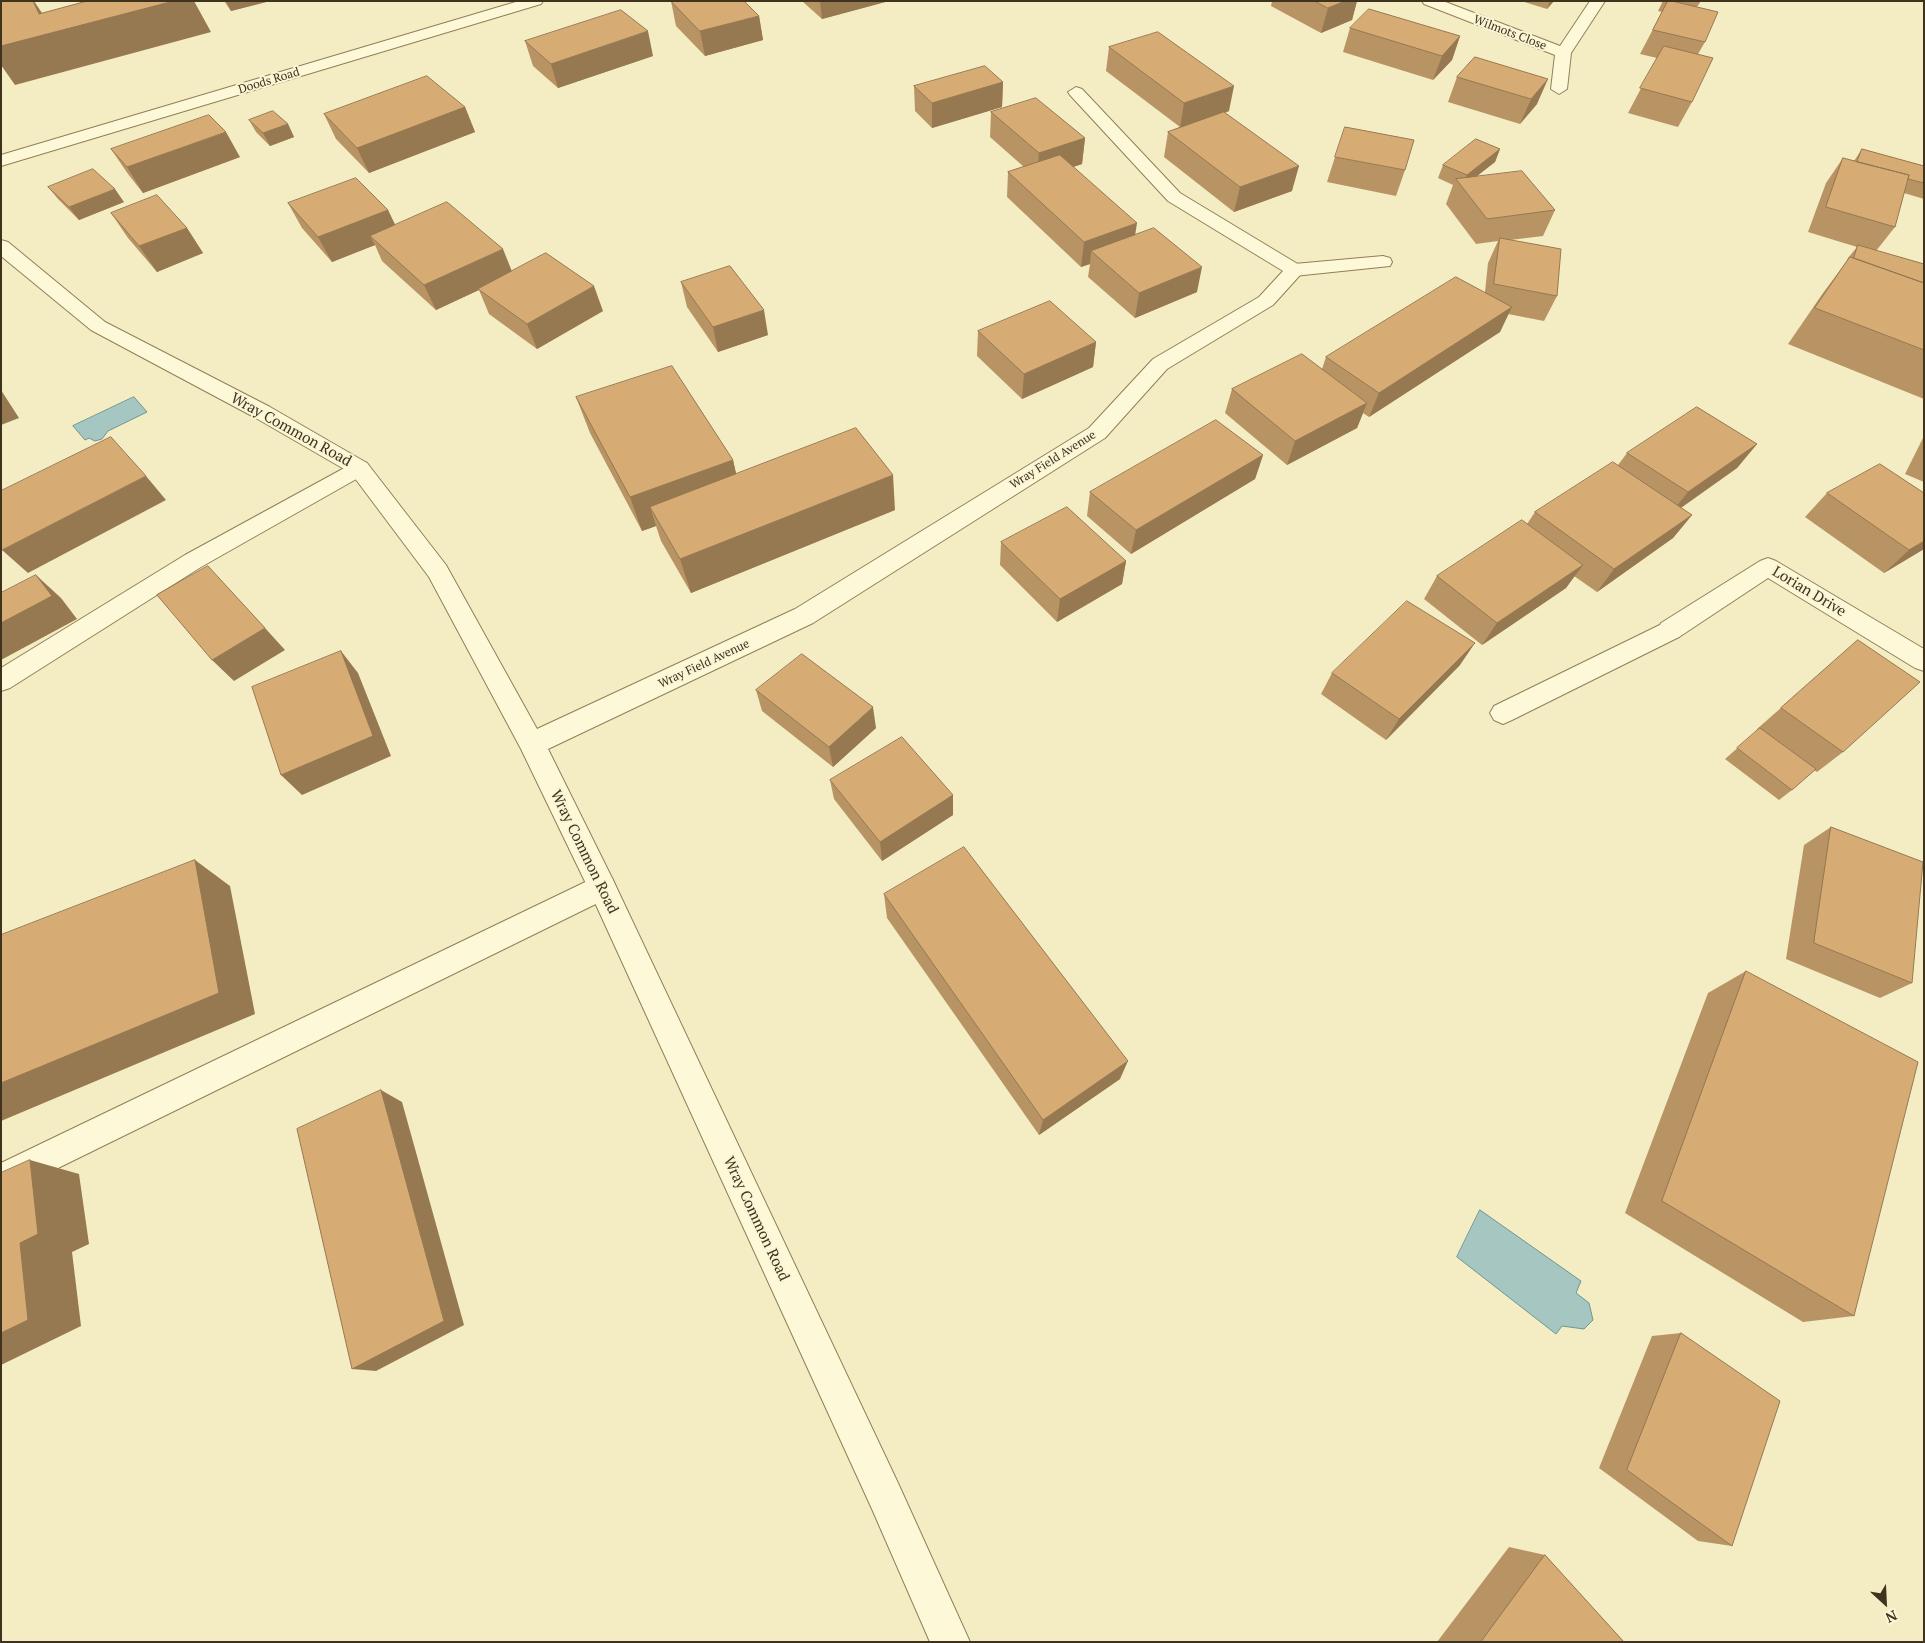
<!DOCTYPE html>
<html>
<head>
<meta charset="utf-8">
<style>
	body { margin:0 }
	#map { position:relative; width:1925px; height:1643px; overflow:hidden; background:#f4edc3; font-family:"PT Serif",serif }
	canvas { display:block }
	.frame { position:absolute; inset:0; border:2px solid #3f331d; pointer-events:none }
	.north { position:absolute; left:1860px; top:1578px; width:50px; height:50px; -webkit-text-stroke:4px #faf5d4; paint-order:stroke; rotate:155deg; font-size:14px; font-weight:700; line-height:20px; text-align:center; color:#3f331d }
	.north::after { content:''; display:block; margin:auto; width:18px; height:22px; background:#3f331d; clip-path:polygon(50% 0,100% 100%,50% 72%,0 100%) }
</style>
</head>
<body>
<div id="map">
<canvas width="1925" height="1643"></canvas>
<div class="frame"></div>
<div class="north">N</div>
</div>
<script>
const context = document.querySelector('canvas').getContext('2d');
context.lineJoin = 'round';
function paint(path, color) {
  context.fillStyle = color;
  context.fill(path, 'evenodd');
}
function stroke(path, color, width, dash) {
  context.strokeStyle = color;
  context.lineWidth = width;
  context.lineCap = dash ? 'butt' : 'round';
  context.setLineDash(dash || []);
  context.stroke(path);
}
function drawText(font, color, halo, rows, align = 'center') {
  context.font = font + ' "PT Serif",serif';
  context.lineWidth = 4;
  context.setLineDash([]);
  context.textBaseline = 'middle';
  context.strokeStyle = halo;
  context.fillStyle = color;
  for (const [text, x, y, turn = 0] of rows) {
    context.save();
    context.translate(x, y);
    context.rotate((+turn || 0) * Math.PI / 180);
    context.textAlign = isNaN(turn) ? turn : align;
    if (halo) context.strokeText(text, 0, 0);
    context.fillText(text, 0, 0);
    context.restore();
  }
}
const water = new Path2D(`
	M134 397 147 412 108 431 102 439 95 441 89 438 85 440 73 426Z
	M1480 1210 1581 1281 1576 1293 1589 1303 1593 1320 1584 1329 1562 1326 1556 1334 1457 1257Z`);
const service = new Path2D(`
	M1383 256 1390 258 1392 262 1390 266 1294 276 1287 274 1284 270 1287 266 1294 264Z
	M359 460 367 463 370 468 367 473 201 567 10 688 1 691V668L185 555Z
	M1670 620 1679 623 1682 630 1679 637 1512 720 1503 724 1494 720 1490 713 1494 706Z
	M602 874 612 878 616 887 612 896 1 1196V1163Z`);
const minor = new Path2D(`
	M519 1H543L541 4 1 166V155Z
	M1422 1H1443L1560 46 1590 1H1605L1571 53 1567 89 1559 94 1551 89 1555 55 1424 4Z
	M1076 87 1082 89 1180 193 1301 266 1304 270 1301 274 1273 305 1167 369 1105 438 813 623 548 749 612 878 898 1483 970 1642H930L872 1509 591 894 521 749 429 577 351 473 254 417 91 330 1 256V240L8 242 105 322 270 407 367 463 446 565 537 729 795 609 1089 428 1153 359 1259 297 1283 271 1168 201 1070 95 1068 92Z
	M1768 558 1776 561 1924 649V671L1915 668 1768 578 1679 637 1670 640 1661 637 1658 630 1661 623 1760 561Z`);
const wall = new Path2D(`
	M224 1H270L231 11Z
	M671 1 759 16 763 40 705 56 676 26Z
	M802 1H889L822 19Z
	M1272 1H1357L1352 20 1321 33 1271 6Z
	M1521 1H1554L1547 9Z
	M1663 1H1701L1697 7 1705 42 1698 54 1692 102 1678 127 1628 113 1657 58 1640 54 1662 12 1658 11Z
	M1350 28 1460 36 1452 60 1433 80 1343 52Z
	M525 41 653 56 558 88 533 66Z
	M1109 47 1229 111 1225 113 1292 191 1234 212 1164 157 1168 132 1180 127 1106 71Z
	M1475 57 1537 104 1520 124 1448 102 1457 77Z
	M1003 82 1002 107 932 128 915 111 914 86Z
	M465 107 475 132 369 173 336 139 324 114Z
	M991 112 1085 138 1082 164 1073 167 1135 235 1197 292 1135 318 1088 277 1090 264 1081 267 1007 197 1008 172 1024 167 990 137Z
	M249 120 288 124 294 137 270 146 256 132Z
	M111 149 240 157 143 193 128 174Z
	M1500 149 1495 162 1476 176 1555 210 1543 236 1510 240 1557 296 1544 321 1508 314 1500 332 1369 417 1363 413 1357 428 1287 465 1225 413 1232 389 1322 369 1326 357 1485 292 1488 263 1498 241 1476 244 1446 204 1453 185 1438 178 1443 165Z
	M1862 149 1924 166V199L1904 193 1895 227 1876 251 1924 264V399L1788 344 1823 293 1847 261 1848 258 1857 247 1808 232 1826 183 1843 158 1854 161Z
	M1335 157 1405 170 1396 196 1327 182Z
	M48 187 124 202 79 220 58 199Z
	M288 203 388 210 395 225 511 272 603 311 537 349 489 314 479 290 436 310 382 261 375 245 332 262 302 228Z
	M111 213 187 228 203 253 157 272 128 238Z
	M681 282 768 335 718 352 687 307Z
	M978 331 1096 342 1093 367 1022 399 977 356Z
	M576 397 733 460 736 474 895 510 691 593 661 541 656 526 642 531 590 433Z
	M1924 436V482L1905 474Z
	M1757 444 1737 468 1681 508 1692 515 1673 538 1597 592 1574 576 1566 588 1482 645 1424 599 1437 576 1527 524 1535 512 1618 465 1627 453Z
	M1263 455 1255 479 1131 554 1087 516 1090 492Z
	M1827 493 1924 549 1884 573 1805 517Z
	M1001 542 1126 561 1122 584 1057 622 1000 565Z
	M1858 640 1843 752 1817 772 1814 770 1792 790 1779 800 1725 759 1758 730 1757 729Z
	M1460 665 1386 740 1321 694 1332 673Z
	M756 690 876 728 833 767 762 711Z
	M830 780 953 795V815L882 861 834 799Z
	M1831 827 1912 983 1880 998 1786 959 1804 845Z
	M884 894 1120 1079 1039 1135 887 918Z
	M1746 971 1854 1316 1803 1322 1625 1213 1708 993Z
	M1681 1333 1732 1546 1698 1541 1599 1468 1652 1336Z
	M1509 1547 1545 1555 1624 1642H1437Z`);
const shadedWall = new Path2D(`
	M33 1H34L50 25 174 1H194L211 32 15 85 1 65V46L39 14Z
	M226 1H270L231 11Z
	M820 1H889L822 19Z
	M1345 1H1357L1352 20 1321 33 1328 8Z
	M1550 1H1554L1547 9Z
	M759 16 763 40 705 56 700 31Z
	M648 31 653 56 558 88 551 64Z
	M1460 36 1452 60 1433 80 1442 56Z
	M1548 79 1537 104 1520 124 1531 99Z
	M1003 82 1002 107 932 128V103Z
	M1234 86 1229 111 1180 128 1184 103Z
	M465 107 475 132 369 173 357 148Z
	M288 124 294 137 270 146 263 133Z
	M226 132 240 157 143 193 127 167Z
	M1085 138 1082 164 1037 179 1039 153Z
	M1500 149 1495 162 1462 188 1467 175Z
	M1299 166 1292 191 1234 212 1240 187Z
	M115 189 124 202 79 220 69 207Z
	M388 210 400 235 370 236 375 245 332 262 318 237Z
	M1137 223 1133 249 1091 251 1090 264 1081 267 1084 242Z
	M187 228 203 253 157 272 139 246Z
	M503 249 513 274 436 310 424 285Z
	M1202 267 1197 292 1135 318 1139 293Z
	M594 286 603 311 537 349 527 324Z
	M1512 307 1500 332 1369 417 1379 393Z
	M764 310 768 335 718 352 713 327Z
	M1096 342 1093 367 1022 399 1024 374Z
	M1 390 19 418 1 425Z
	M1367 403 1357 428 1287 465 1295 441Z
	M1757 444 1737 468 1669 516 1688 492Z
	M1263 455 1255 479 1131 554 1136 530Z
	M733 460 741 495 650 507 656 526 642 531 630 497Z
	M893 475 895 510 691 593 680 559Z
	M146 476 166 500 28 573 2 550Z
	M1692 515 1673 538 1597 592 1614 569Z
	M1924 541V549L1884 573 1909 550Z
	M1126 561 1122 584 1057 622 1060 599Z
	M1583 565 1566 588 1482 645 1497 623Z
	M36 575 61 598 77 619 1 660V623Z
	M265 628 285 650 234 681 212 660Z
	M1475 643 1460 665 1386 740 1399 719Z
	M341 651 358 673 391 756 302 795 281 775Z
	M873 707 876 728 833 767 829 747Z
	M953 795V815L882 861 880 842Z
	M195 860 230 886 255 1014 1 1121V1083Z
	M1128 1061 1120 1079 1039 1135 1043 1120Z
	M381 1090 402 1102 464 1325 376 1371 352 1369Z
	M30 1160 79 1174 89 1244 72 1252 81 1326 1 1365V1333L20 1243Z`);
const building = new Path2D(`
	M1 1H33L39 14 87 1H174L1 46Z
	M671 1H744L759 16 700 31Z
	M1315 1H1345L1328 8Z
	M1668 1H1672L1718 12 1705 42 1653 30Z
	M1369 9 1460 36 1442 56 1350 28Z
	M621 10 648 31 551 64 525 41Z
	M1158 32 1234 86 1184 103 1109 47Z
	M1664 46 1713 58 1692 102 1640 88Z
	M1475 57 1548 79 1531 99 1457 77Z
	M985 66 1003 82 932 103 914 86Z
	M427 76 465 107 357 148 324 114Z
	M1036 98 1085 138 1039 153 991 112Z
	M273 111 288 124 263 133 249 120Z
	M1224 112 1299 166 1240 187 1168 132Z
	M209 115 226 132 127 167 111 149Z
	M1345 127 1414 140 1405 170 1335 157Z
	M1476 139 1500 149 1467 175 1443 165Z
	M1862 149 1924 166V183L1908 179 1909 175 1857 162Z
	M1060 155 1137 223 1084 242 1008 172Z
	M1843 158 1909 175 1895 227 1826 207Z
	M93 169 115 189 69 207 48 187Z
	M1522 171 1555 210 1487 219 1456 179Z
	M356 178 388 210 318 237 288 203Z
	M157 195 187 228 139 246 111 213Z
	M447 202 503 249 424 285 370 236Z
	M1154 228 1202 267 1139 293 1091 251Z
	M1500 238 1561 249 1557 296 1494 284Z
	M1858 245 1924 264V283L1854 258Z
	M546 253 594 286 527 324 478 289Z
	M1850 257 1924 283V350L1815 308Z
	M730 266 764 310 713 327 681 282Z
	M1456 277 1512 307 1379 393 1326 357Z
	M1050 301 1096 342 1024 374 978 331Z
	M1302 354 1367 403 1295 441 1232 389Z
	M672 366 733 460 630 497 576 397Z
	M1697 407 1757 444 1688 492 1627 453Z
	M1216 420 1263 455 1136 530 1090 492Z
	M856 428 893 475 680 559 650 507Z
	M111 437 146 476 2 550 1 548V491Z
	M1613 462 1692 515 1614 569 1535 512Z
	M1880 464 1924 493V541L1909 550 1827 493Z
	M1067 507 1126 561 1060 599 1001 542Z
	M1522 520 1583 565 1497 623 1437 576Z
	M208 566 265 628 212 660 157 595Z
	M36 575 52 596 1 623V593Z
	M1407 601 1475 643 1399 719 1332 673Z
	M1858 640 1920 682 1843 752 1781 708Z
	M341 651 373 736 281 775 252 687Z
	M802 654 873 707 829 747 756 690Z
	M1760 728 1816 769 1792 790 1737 748Z
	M902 737 953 795 880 842 830 780Z
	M1831 827 1923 862 1912 983 1814 943Z
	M964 847 1128 1061 1043 1120 884 894Z
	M195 860 219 993 1 1083V935Z
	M1746 971 1918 1062 1854 1316 1662 1201Z
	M381 1090 444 1321 352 1369 297 1129Z
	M30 1160 38 1234 20 1243 28 1320 1 1333V1173Z
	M1681 1333 1780 1401 1732 1546 1627 1470Z
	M1545 1555 1624 1642H1481Z`);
const farStreetnames = [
	["Wilmots Close",1510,33,21],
	["Doods Road",269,81,-17],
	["Wray Field Avenue",1053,460,-32],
	["Wray Field Avenue",704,664,-25]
];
const streetNames = [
	["Wray Common Road",291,430,29],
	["Lorian Drive",1809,592,31],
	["Wray Common Road",584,852,64],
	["Wray Common Road",756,1219,65]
];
paint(water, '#a6c6c2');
stroke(water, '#6b9692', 1);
stroke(service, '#917f57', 2);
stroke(minor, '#917f57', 2);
paint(service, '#fdf8d8');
paint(minor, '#fdf8d8');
paint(wall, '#b89464');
paint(shadedWall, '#967851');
paint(building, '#d6ac74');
stroke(building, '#967851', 1);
drawText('12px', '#3f331d', '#faf5d4', farStreetnames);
drawText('15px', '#3f331d', '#faf5d4', streetNames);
</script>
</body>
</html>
